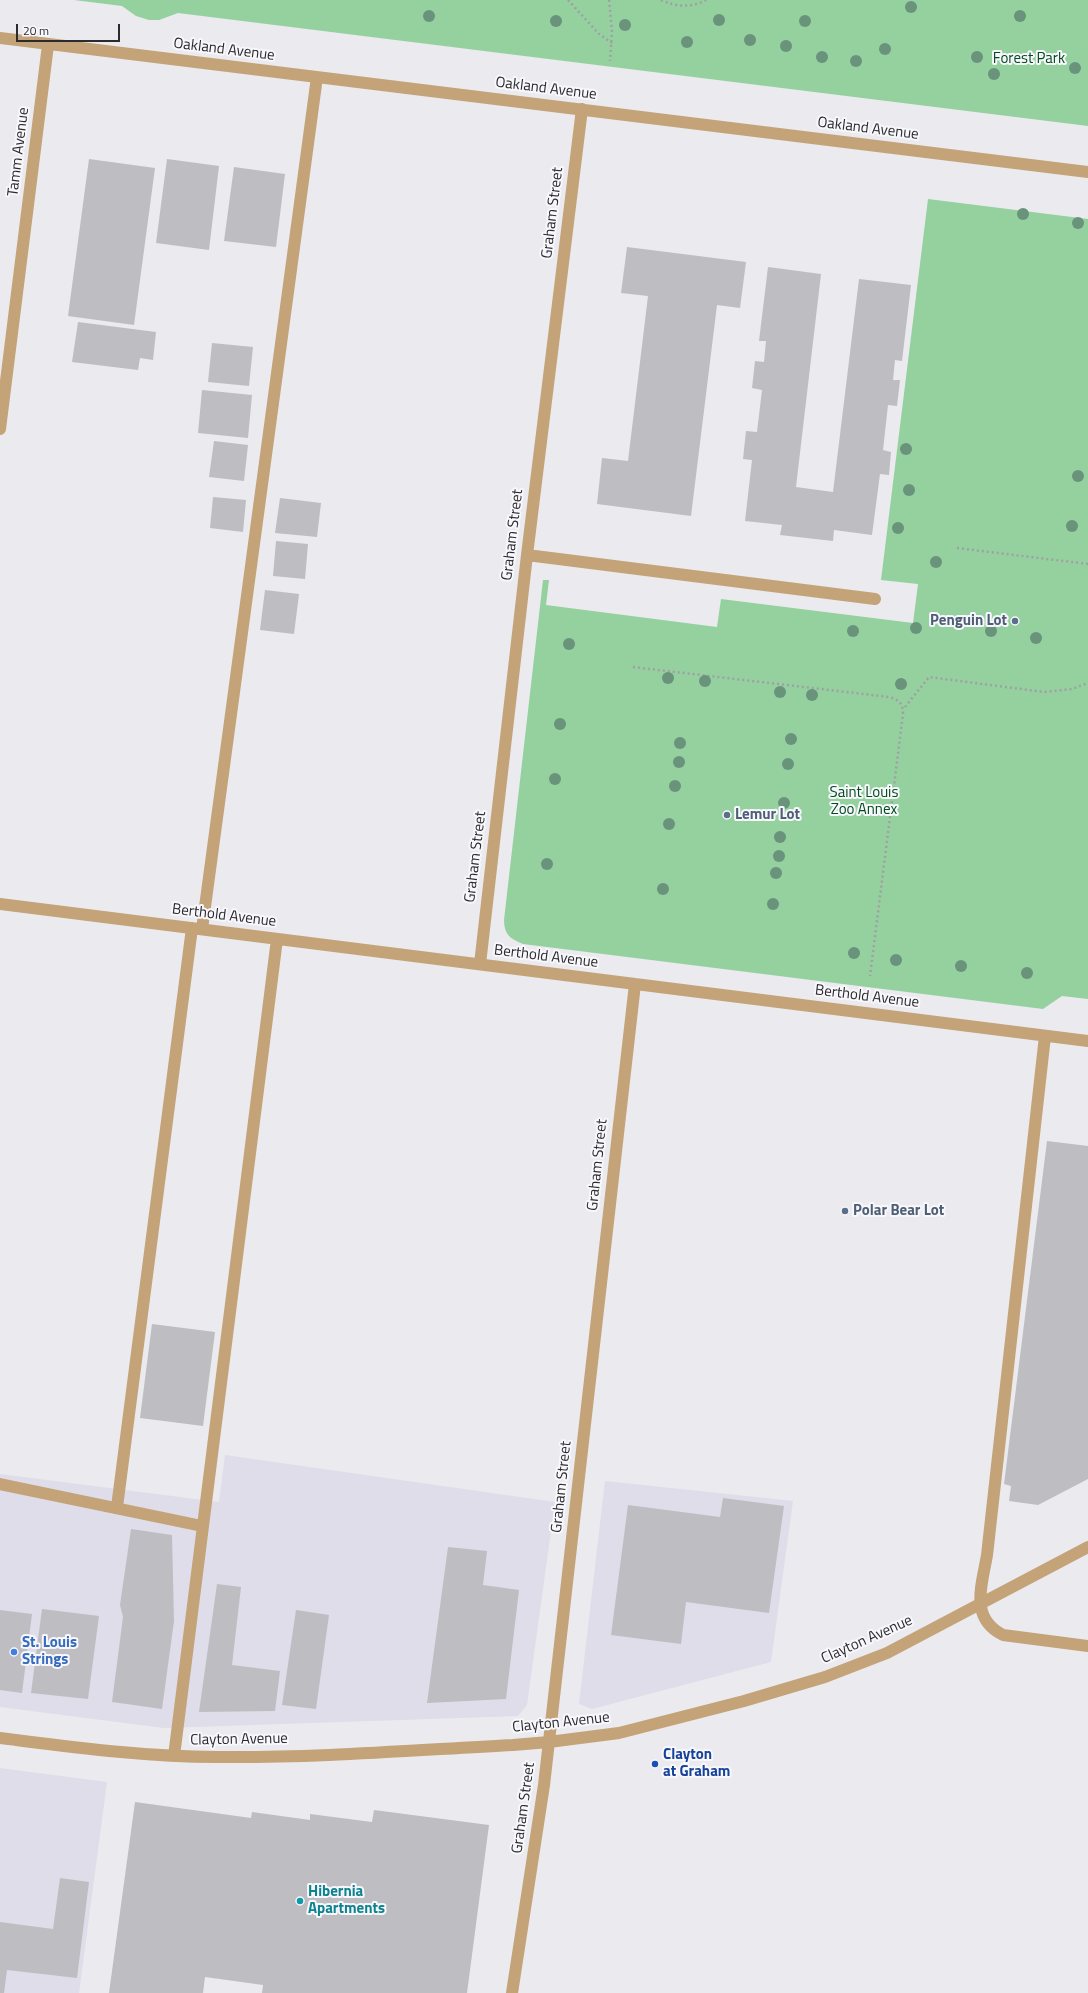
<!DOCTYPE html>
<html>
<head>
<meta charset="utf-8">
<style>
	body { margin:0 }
	#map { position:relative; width:1088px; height:1993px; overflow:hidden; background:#eaeaef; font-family:"Titillium Web",sans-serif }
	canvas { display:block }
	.scale { position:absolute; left:16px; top:24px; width:104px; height:18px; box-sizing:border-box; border:2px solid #2b2b2d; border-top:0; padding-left:5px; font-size:12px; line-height:14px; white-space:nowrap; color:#2b2b2d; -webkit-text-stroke:3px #f7f7fc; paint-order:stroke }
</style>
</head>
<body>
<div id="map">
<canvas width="1088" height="1993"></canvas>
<div class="scale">20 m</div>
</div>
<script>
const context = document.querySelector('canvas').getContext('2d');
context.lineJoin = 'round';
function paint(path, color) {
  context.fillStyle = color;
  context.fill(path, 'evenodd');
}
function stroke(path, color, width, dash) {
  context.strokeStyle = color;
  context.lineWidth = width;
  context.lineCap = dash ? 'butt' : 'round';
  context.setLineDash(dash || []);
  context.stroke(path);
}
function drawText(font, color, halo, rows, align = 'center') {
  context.font = font + ' "Titillium Web",sans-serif';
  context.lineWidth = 4;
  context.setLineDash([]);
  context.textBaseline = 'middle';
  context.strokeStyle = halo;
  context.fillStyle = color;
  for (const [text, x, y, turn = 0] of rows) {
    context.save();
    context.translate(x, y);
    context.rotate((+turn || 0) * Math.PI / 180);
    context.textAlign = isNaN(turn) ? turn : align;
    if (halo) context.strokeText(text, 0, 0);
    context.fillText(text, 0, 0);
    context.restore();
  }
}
const built = new Path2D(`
	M225 1455 555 1502 527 1705 518 1716 164 1728 0 1707V1474L219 1502Z
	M605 1481 793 1501 771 1662 592 1709 579 1704Z
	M0 1768 107 1782 79 1993H0Z`);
const green = new Path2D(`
	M74 0H1088V126L178 13 159 20H149L136 16 122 6Z
	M928 199 1088 219V999L1062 996 1043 1009 523 944C510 939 504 934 504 920L543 580H549L546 605 717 627 721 599 913 623 918 584 881 580Z`);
const building = new Path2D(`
	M89 159 155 168 134 325 68 316Z
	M167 159 219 166 209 250 156 243Z
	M234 167 285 174 276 247 224 241Z
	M627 247 746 262 740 308 717 305 691 516 597 504 602 458 628 461 648 296 621 293Z
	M768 267 821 274 796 487 833 492 859 279 911 285 902 361 895 360 893 380H900L897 406 888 405 883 450 891 452 889 475 880 474 872 535 834 530 833 541 780 535 782 525 745 521 752 460 743 459 746 431 757 432 762 390 752 388 755 361 764 362 766 341H759Z
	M78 322 156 332 153 360 140 358 138 370 72 362Z
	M212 343 253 347 249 386 208 382Z
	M202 390 252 395 248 438 198 433Z
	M214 441 248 445 244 481 209 477Z
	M213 497 246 500 243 532 210 528Z
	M280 498 321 503 317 537 275 533Z
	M276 541 308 544 305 579 273 576Z
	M265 590 299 594 294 634 260 630Z
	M1047 1141 1088 1146V1479L1038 1505 1009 1501 1011 1486 1004 1484Z
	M152 1324 215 1332 203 1426 140 1418Z
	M723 1498 784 1506 769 1613 686 1602 681 1644 611 1635 628 1505 720 1517Z
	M131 1529 172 1535 174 1621 162 1709 112 1702 123 1617 120 1605Z
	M448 1547 487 1551 483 1585 519 1590 506 1699 427 1703Z
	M217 1584 241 1587 232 1665 280 1671 275 1711 199 1712Z
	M42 1609 99 1616 88 1699 31 1693Z
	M0 1610 32 1614 22 1693 0 1690Z
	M296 1610 329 1615 316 1709 282 1705Z
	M135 1802 251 1818 252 1812 310 1820V1814L372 1822 374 1810 489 1825 467 1993H262L263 1985 205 1977 203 1993H109Z
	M60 1878 89 1882 77 1978 7 1970 4 1993H0V1922L53 1929Z`);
const path = new Path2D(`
	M568 0 599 34 612 43
	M609 0 612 32 610 61
	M661 0C676 7 691 8 706 0
	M957 548 1088 564
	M633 667 889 697C899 700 903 703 903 714L870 976
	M905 707 929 677 1044 692 1072 689 1088 683`);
const minor = new Path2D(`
	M0 38 1088 172
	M0 429 48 45
	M527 555 875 599
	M0 904 1088 1041
	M202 929 317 77
	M480 964 527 555 582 109
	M1045 1036 987 1555C982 1585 969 1618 1003 1635L1088 1646
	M0 1484 202 1526
	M117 1507C141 1314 168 1121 192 928
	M0 1738C72 1747 144 1757 217 1757 316 1758 415 1750 513 1745L549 1742 619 1733 744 1701 825 1677 887 1653 1088 1547
	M174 1756 277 939
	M512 1993 544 1785 635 984`);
const trees = [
	[911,7],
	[429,16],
	[1020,16],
	[719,20],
	[556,21],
	[805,21],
	[625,25],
	[750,40],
	[687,42],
	[786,46],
	[885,49],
	[822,57],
	[977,57],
	[856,61],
	[1075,68],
	[994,74],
	[1023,214],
	[1078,223],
	[906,449],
	[1078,476],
	[909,490],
	[1072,526],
	[898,528],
	[936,562],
	[916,628],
	[853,631],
	[991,631],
	[1036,638],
	[569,644],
	[668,678],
	[705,681],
	[901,684],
	[780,692],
	[812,695],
	[560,724],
	[791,739],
	[680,743],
	[679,762],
	[788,764],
	[555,779],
	[675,786],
	[784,803],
	[669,824],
	[780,837],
	[779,856],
	[547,864],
	[776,873],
	[663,889],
	[773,904],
	[854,953],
	[896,960],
	[961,966],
	[1027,973]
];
const markers = [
	[1015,621,4,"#5c6f8a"],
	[727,815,4,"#5c6f8a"],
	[845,1211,4,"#5c6f8a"],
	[14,1652,4,"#3f7fe0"],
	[655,1764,4,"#1a4fb4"],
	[300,1901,4,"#0f9aa8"]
];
const streetNames = [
	["Oakland Avenue",224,50,7],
	["Oakland Avenue",546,89,7],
	["Oakland Avenue",868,129,7],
	["Tamm Avenue",19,152,-83],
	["Graham Street",553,213,-83],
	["Graham Street",513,535,-83],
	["Graham Street",476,857,-83],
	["Berthold Avenue",224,916,7],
	["Berthold Avenue",546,957,7],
	["Berthold Avenue",867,997,7],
	["Graham Street",598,1165,-84],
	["Graham Street",562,1487,-84],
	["Clayton Avenue",867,1640,-24],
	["Clayton Avenue",561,1723,-6],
	["Clayton Avenue",239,1740,-1],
	["Graham Street",524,1808,-82]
];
const parkNames = [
	["Forest Park",1029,59],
	["Saint Louis",864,793],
	["Zoo Annex",864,810]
];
const serviceNames = [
	["Penguin Lot",1007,621,"right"],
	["Lemur Lot",735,815],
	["Polar Bear Lot",853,1211]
];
const shopNames = [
	["St. Louis",22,1643],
	["Strings",22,1660]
];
const transitNames = [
	["Clayton",663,1755],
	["at Graham",663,1772]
];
const cultureNames = [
	["Hibernia",308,1892],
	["Apartments",308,1909]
];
paint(built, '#dedde9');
paint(green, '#94d19f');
paint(building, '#bebdc2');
stroke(path, '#a0a0a3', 2.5, [2, 3]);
stroke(minor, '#c3a377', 12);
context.fillStyle = '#6a937c';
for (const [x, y] of trees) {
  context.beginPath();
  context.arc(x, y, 6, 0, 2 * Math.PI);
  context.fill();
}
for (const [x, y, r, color] of markers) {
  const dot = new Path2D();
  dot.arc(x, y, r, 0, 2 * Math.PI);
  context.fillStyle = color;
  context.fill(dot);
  stroke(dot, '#f7f7fc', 1.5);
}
drawText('15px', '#2b2b2d', '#f7f7fc', streetNames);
drawText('15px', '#014b1d', '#f7f7fc', parkNames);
drawText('bold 15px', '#4e5e75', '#f7f7fc', serviceNames, 'left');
drawText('bold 15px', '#366cbe', '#f7f7fc', shopNames, 'left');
drawText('bold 15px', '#164399', '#f7f7fc', transitNames, 'left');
drawText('bold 15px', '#0d838f', '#f7f7fc', cultureNames, 'left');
</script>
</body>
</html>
